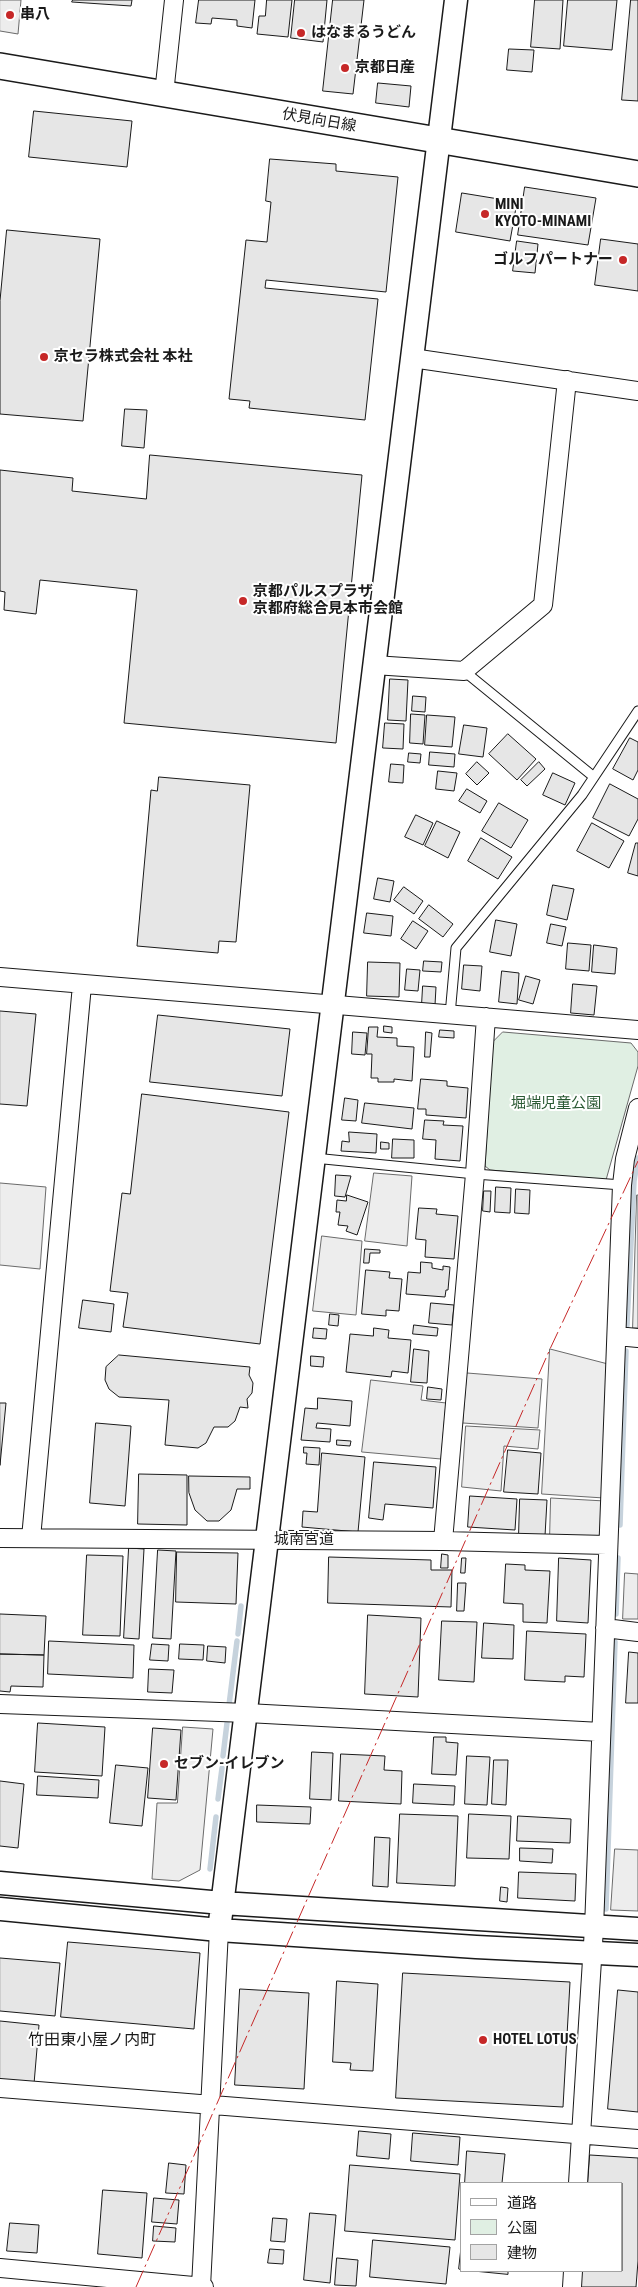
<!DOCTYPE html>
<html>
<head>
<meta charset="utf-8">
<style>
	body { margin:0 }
	#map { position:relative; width:638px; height:2287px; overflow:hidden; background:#fff; font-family:"Roboto Condensed","Noto Sans JP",sans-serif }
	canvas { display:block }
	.legend { position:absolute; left:460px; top:2182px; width:162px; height:90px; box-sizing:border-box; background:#fff; border:1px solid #a3a3a3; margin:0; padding:6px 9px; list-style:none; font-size:15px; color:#1a1a1a }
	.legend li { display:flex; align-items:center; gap:10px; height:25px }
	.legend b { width:25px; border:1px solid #a3a3a3 }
</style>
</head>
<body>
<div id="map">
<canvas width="638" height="2287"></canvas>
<ul class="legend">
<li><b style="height:6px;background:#fff"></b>道路</li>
<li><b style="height:14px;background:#e0efe3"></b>公園</li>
<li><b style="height:14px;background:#e6e6e6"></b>建物</li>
</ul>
</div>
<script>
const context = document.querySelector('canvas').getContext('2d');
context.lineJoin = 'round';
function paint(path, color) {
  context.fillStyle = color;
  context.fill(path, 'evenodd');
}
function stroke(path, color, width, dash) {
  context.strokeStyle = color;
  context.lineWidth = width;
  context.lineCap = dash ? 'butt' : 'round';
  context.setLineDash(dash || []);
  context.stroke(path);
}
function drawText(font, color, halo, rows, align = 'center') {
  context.font = font + ' "Roboto Condensed","Noto Sans JP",sans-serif';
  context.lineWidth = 4;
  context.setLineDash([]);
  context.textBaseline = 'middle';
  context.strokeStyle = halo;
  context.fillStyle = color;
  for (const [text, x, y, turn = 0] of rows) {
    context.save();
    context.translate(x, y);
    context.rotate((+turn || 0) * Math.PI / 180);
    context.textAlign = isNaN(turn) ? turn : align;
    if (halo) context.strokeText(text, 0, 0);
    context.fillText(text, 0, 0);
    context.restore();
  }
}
const green = new Path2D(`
	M503 1032 631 1043 638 1052V1066L606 1180 490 1170 485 1166 492 1043Z`);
const parking = new Path2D(`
	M0 0H21L18 34 0 31Z
	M374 1173 412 1176 407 1246 365 1241Z
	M0 1183 46 1187 40 1269 0 1265Z
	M637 1195H638V1328H633Z
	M322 1236 362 1241 356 1315 313 1311Z
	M550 1349 608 1364 604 1498 542 1494Z
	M467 1373 542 1379 538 1428 463 1423Z
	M371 1380 423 1386 421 1400 446 1403 441 1459 362 1452Z
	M466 1426 540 1430 538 1449 504 1446 501 1491 462 1487Z
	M551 1498 605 1501 603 1541 550 1537Z
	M625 1573 638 1574V1619H623Z
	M183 1727 213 1729 200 1870 179 1881 152 1879 157 1803H177Z
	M615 1849 638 1850V1911L611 1910Z`);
const stream = new Path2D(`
	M627 1325 634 1181 638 1158
	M620 1525 626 1351
	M616 1614 618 1558
	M238 1634 241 1606
	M229 1705 237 1641
	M223 1756 227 1723
	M218 1799 222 1768
	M210 1869 216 1817
	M606 1909 615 1642`);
const building = new Path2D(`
	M73 0H132L131 6 72 2Z
	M199 0H255L252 28 237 26V20L212 18 211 24 196 23Z
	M267 0H292L288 37 257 34 259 16H265Z
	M295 0H327L323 42 291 38Z
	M333 0H364L353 94 323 91Z
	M535 0H563L560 49 531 47Z
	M568 0H617L612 50 564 46Z
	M631 0H638V101L622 100Z
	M509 49 534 50 532 72 507 70Z
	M378 83 411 86 409 107 376 103Z
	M34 111 132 121 127 167 29 157Z
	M270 159 336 164V171L398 177 386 292 266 280 265 288 378 299 365 420 249 408 250 401 229 399 246 240 267 242 271 202 266 201Z
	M525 187 596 198 588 245 518 235Z
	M462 193 517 202 510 241 456 232Z
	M7 230 100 239 83 421 0 414V301Z
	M601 239 638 244V291L595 285Z
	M517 241 538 244 535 273 513 271Z
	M125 409 147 410 144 448 122 446Z
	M150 455 362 475 336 743 124 723 137 590 40 580 36 614 4 610 5 592 0 591V470L73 478 72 491 146 499Z
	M390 679 408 680 406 721 388 720Z
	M413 696 426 697 425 712 412 711Z
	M411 714 425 715 423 744 410 743Z
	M427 715 455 717 452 747 425 745Z
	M385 723 404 724 403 749 383 748Z
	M464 725 487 728 483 757 459 754Z
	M508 734 536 759 517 780 489 754Z
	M630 738 638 742V770L633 780 613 769Z
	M430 752 455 754 454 767 429 765Z
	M409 753 421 754 420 763 408 762Z
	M477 762 489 773 477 785 466 774Z
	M539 762 545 769 527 786 521 780Z
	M391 764 404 765 403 783 389 782Z
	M438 771 457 773 454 791 436 789Z
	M553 773 575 783 565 805 543 795Z
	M159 777 250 785 236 942 219 941 218 953 137 946 151 790 157 791Z
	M610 784 638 799V819L629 836 593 818Z
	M467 789 487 801 480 813 459 801Z
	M499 803 528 820 511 848 482 831Z
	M416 815 433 823 423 845 405 837Z
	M437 821 460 832 448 858 425 846Z
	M592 823 624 841 609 868 577 851Z
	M481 838 512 857 498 879 468 861Z
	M636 843H638V876L628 873Z
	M378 878 394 881 390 902 374 899Z
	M553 885 574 889 567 920 547 915Z
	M404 887 423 901 414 914 394 900Z
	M429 905 453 924 443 937 419 919Z
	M367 913 393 916 391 936 364 933Z
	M496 920 517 924 511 956 490 952Z
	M413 921 428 931 416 949 401 939Z
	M551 924 566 927 562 946 547 943Z
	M568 943 591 945 589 971 566 969Z
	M594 945 617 948 615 974 592 972Z
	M424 961 442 962 441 972 423 971Z
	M368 962 400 963 399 997 367 996Z
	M464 965 482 966 480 991 462 989Z
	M407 969 420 970 418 991 405 990Z
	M502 971 519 973 517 1004 499 1002Z
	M526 976 540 980 533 1004 519 1000Z
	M573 984 597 986 594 1015 571 1013Z
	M423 986 436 987 435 1005 422 1004Z
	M0 1011 36 1014 27 1106 0 1104Z
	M158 1015 290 1029 282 1096 150 1082Z
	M384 1026 392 1027V1033L384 1032Z
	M369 1027H378L377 1037 397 1038V1046L414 1047 412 1081 394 1079V1082H378V1078H371L372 1054H367Z
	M440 1030 454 1031V1038L439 1037Z
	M353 1032 367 1033 365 1055 352 1054Z
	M426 1032 432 1033 430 1057H425Z
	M421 1079 447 1081V1086L468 1088 466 1118 426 1115V1109H418Z
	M142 1094 289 1112 260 1344 123 1327 128 1293 110 1291 122 1193 130 1194Z
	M345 1098 358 1100 356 1121 342 1120Z
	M365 1103 414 1108 412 1129 362 1123Z
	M425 1120 444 1121 443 1125 463 1126 460 1161 435 1159 436 1140 423 1139Z
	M349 1132 377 1134 376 1153 341 1151 342 1141 349 1142Z
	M393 1139 414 1140V1158H392Z
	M381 1142 389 1143V1149H381Z
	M336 1175 351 1176 345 1197 335 1196Z
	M496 1187 511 1188 510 1213 495 1212Z
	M516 1189 530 1190 529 1214 515 1213Z
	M484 1191H491L490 1212 483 1211Z
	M347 1195 368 1202 357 1235 346 1231 348 1226 338 1225 340 1212H336L337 1200 346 1201Z
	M419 1208 437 1209 436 1214 458 1216 454 1259 425 1257 426 1240 416 1239Z
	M365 1249 380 1250V1253H370L369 1263H364Z
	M421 1262 432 1263V1268L443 1270V1266L450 1267 448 1290H446L445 1297 406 1294 408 1272 420 1273Z
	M366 1270 390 1272 389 1278 402 1279 399 1311 386 1310V1316L362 1314Z
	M83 1300 114 1304 111 1332 79 1328Z
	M431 1303 454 1305 452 1325 429 1323Z
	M330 1314 339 1315 338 1326 329 1325Z
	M414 1325 438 1328 437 1336 413 1334Z
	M314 1328 327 1329 326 1339 313 1338Z
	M374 1328 389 1330 388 1338 411 1340 408 1373 392 1371 391 1377 346 1372 350 1334 373 1336Z
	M414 1349 429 1351 427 1383 411 1382Z
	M119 1355 250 1367 249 1375 253 1383 252 1393 247 1399 248 1408 240 1407 235 1421 228 1427H214L206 1443 198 1448 165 1445 169 1400 119 1397 109 1389 105 1380 106 1367Z
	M311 1356 324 1357 323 1367 311 1366Z
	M428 1387 442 1389 441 1400 427 1399Z
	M318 1398 352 1401 350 1426 317 1423 316 1428 331 1429 330 1442 301 1440 305 1408 317 1409Z
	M0 1403H6L0 1465Z
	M96 1423 131 1426 125 1506 90 1503Z
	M337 1440 351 1441 350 1446 337 1445Z
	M304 1447 320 1448 319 1465 306 1464 307 1453H304Z
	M508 1450 541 1453 538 1494 504 1492Z
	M322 1453 365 1457 358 1532 302 1527 303 1511 317 1512Z
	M374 1462 436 1467 433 1508 385 1504 383 1520 369 1518Z
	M139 1474 187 1475V1525L138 1524Z
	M189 1476 250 1477V1489H237L231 1510 219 1521H207L195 1510 189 1493Z
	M470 1496 517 1499 515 1530 468 1527Z
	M520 1499 547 1500 545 1536 519 1534Z
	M129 1548 144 1549 139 1639 124 1638Z
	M158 1550 176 1551 171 1639 153 1638Z
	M177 1552 238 1553 236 1604 176 1602Z
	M442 1554 448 1555V1568H441Z
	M87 1555 123 1556 120 1636 83 1635Z
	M329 1557 431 1560V1570H452L451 1607 328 1603Z
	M462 1558H466L465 1573H461Z
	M559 1558 591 1560 588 1623 557 1621Z
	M506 1564 525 1565V1570L550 1571 547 1623 523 1622V1604L504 1603Z
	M458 1583H466L464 1611H457Z
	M0 1614 46 1616 44 1655 0 1654Z
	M368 1615 421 1618 418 1697 365 1694Z
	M442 1621 477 1622 474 1682 439 1680Z
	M484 1623 514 1625 513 1659 482 1658Z
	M527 1631 586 1634 584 1677 565 1676V1682L525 1680Z
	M49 1641 134 1645 133 1678 48 1674Z
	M152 1644 169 1645 168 1661 150 1660Z
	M180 1644 204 1645 203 1660 179 1659Z
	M208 1646 226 1647 225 1663 207 1661Z
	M629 1652 638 1653V1703H626Z
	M0 1654 44 1655 43 1687 11 1686 10 1692 0 1691Z
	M149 1669 174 1670 172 1693 148 1692Z
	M38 1723 105 1727 102 1776 35 1772Z
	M153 1728 181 1730 176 1800 148 1798Z
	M434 1737H446V1742L458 1743 456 1775 432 1774Z
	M312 1752 333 1753 331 1800 310 1799Z
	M341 1754 385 1756 384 1770 402 1771 401 1804 339 1801Z
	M467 1756 490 1757 487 1805 465 1804Z
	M494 1760H508L506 1805 492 1804Z
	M116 1765 148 1768 142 1826 110 1823Z
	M38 1776 99 1780 98 1798 37 1795Z
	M0 1781 24 1784 18 1848 0 1846Z
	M414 1784 455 1786 454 1805 413 1803Z
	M257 1805 311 1807 310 1824 257 1822Z
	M400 1814 458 1816 455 1886 397 1883Z
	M469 1814 511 1816 509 1859 467 1858Z
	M518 1816 571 1819 570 1843 517 1841Z
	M375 1837 390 1838 388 1887 373 1886Z
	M520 1848 553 1849 552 1863 520 1861Z
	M519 1872 576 1874 575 1901 518 1898Z
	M501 1887 508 1888 507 1902 500 1901Z
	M68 1942 200 1953 194 2029 61 2017Z
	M0 1958 60 1963 55 2016 0 2011Z
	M403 1973 570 1982 563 2107 396 2098Z
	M337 1981 378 1984 373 2071 350 2070 351 2063 333 2062Z
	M240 1989 309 1993 304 2089 235 2085Z
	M618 1990 638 1992V2112L608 2109Z
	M0 2021 39 2025 34 2084 0 2081Z
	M359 2131 391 2134 389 2159 357 2156Z
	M413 2133 460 2137 458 2165 411 2161Z
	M467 2151 505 2154 502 2183H510H465Z
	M590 2155 638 2158V2261L636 2287H579L581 2271H622V2183H588Z
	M169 2163 186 2165 184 2194 166 2193Z
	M350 2165 460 2174 455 2240 345 2231Z
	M103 2190 147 2193 142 2258 98 2254Z
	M154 2198 179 2200 177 2224 152 2222Z
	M310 2213 336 2215 330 2283 304 2280Z
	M273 2218 287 2219 285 2242 271 2241Z
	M10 2223 39 2225 37 2253 7 2251Z
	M154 2226 176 2228 175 2242 153 2241Z
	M462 2239V2270L459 2269Z
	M373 2240 450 2247 446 2284 370 2277Z
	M270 2249 284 2250 283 2264 268 2263Z
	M337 2258 358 2260 356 2286 335 2285Z
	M474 2271H508V2274Z`);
const service = new Path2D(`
	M464 671 594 777
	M450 1015 456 948 582 795 638 711
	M314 1158 475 1174 622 1185`);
const minor = new Path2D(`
	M164 94 174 0
	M412 358 638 391
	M374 665 464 671 543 605 567 380
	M0 977 638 1030
	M617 1336 638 1338
	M0 1538 443 1541 607 1545
	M31 1538 82 985
	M443 1541 475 1174 486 1017
	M605 1628 638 1632
	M0 1704 247 1713 601 1732
	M0 2088 638 2139
	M578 2183 594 1928 622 1185 625 1159 638 1108
	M0 2268 204 2287
	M201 2287 219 1930
	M572 2287 573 2271`);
const tertiary = new Path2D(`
	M0 1883 222 1903 638 1929
	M0 1909 219 1930 476 1947 638 1955
	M219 1930 456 0`);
const secondary = new Path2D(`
	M0 66 638 174`);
const power = new Path2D(`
	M136 2287 550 1349 638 1161`);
const markers = [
	[10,15,5,"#c62828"],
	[301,33,5,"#c62828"],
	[345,68,5,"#c62828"],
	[485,214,5,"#c62828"],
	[623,260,5,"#c62828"],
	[44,357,5,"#c62828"],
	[243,601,5,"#c62828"],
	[164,1764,5,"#c62828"],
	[483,2040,5,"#c62828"]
];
const poiNames = [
	["串八",20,15],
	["はなまるうどん",311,33],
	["京都日産",355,68],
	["MINI",495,205],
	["KYOTO-MINAMI",495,222],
	["ゴルフパートナー",613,260,"right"],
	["京セラ株式会社 本社",54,357],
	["京都パルスプラザ",253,592],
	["京都府総合見本市会館",253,609],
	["セブン-イレブン",174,1764],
	["HOTEL LOTUS",493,2040]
];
const streetNames = [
	["伏見向日線",319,121,10],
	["城南宮道",304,1540]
];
const parkNames = [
	["堀端児童公園",556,1104]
];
const neighbourhoodNames = [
	["竹田東小屋ノ内町",92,2041]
];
paint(green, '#e0efe3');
stroke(green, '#6a6a6a', 1);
paint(parking, '#ededed');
stroke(parking, '#6a6a6a', 1);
stroke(stream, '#c6d2dc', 5.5);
paint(building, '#e6e6e6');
stroke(building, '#1a1a1a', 1);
stroke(service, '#1a1a1a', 11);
stroke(minor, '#1a1a1a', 20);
stroke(tertiary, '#1a1a1a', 25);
stroke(secondary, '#1a1a1a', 28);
stroke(service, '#fff', 9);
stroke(minor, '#fff', 18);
stroke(tertiary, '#fff', 22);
stroke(secondary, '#fff', 25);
stroke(power, '#c62828', 1, [18, 4, 2.5, 4]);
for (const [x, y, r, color] of markers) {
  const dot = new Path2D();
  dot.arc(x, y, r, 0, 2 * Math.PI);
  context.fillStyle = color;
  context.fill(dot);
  stroke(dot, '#fff', 2);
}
drawText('bold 15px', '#1a1a1a', '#fff', poiNames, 'left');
drawText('15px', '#1a1a1a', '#fff', streetNames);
drawText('15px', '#2b5a34', '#fff', parkNames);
drawText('16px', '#1a1a1a', '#fff', neighbourhoodNames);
</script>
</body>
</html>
